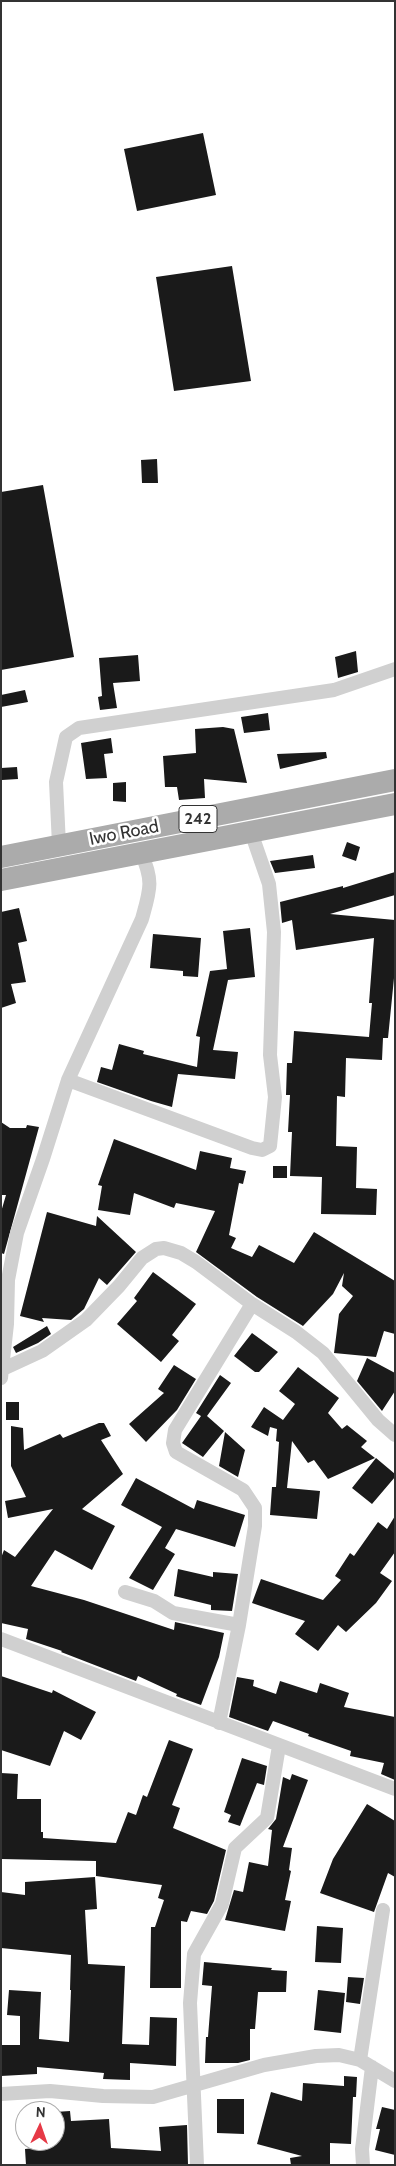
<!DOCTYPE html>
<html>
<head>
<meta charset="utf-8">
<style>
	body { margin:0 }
	#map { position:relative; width:396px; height:2166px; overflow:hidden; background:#fff; font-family:Cabin,sans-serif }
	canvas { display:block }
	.frame { position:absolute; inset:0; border:2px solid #333; pointer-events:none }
	.north { position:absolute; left:15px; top:2101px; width:50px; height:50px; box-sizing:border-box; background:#fff; border:1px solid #adadad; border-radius:50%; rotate:3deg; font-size:14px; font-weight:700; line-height:20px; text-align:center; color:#333 }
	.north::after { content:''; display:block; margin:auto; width:18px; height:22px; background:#e63946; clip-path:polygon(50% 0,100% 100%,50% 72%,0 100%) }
</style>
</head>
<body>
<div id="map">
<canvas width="396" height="2166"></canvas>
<div class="frame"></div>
<div class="north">N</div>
</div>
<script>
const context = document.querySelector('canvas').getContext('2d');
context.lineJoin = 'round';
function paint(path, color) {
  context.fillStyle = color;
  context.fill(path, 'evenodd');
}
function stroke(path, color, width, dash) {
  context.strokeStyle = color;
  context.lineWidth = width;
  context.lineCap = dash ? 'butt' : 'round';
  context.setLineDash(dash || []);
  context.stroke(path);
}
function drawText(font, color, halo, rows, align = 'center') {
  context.font = font + ' Cabin,sans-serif';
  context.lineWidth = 5;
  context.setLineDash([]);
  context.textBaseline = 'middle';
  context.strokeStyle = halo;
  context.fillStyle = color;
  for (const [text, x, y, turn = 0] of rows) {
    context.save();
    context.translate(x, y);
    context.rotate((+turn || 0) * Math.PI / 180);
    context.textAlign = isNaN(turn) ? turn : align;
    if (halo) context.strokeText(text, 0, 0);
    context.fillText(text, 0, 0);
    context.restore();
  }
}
const building = new Path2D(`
	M203 133 216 195 137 211 124 149Z
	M232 266 251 381 174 391 156 277Z
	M157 459 158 483H142L141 460Z
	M43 485 74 657 1 670V492Z
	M356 651 358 672 338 678 335 657Z
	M138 655 140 681 113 683 117 708 100 710 98 697 102 696 99 658Z
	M25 690 28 702 1 707V695Z
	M268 713 270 730 244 733 241 717Z
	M223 727 234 729 247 783 204 779 205 798 179 800 177 787H165L163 756 196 753 195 729Z
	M111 738 113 753 104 754 107 778 86 779 81 743Z
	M326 752 327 758 280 769 277 754Z
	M17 767 18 779 2 780 1 768Z
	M126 782V802L113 801V783Z
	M347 842 360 847 356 861 342 856Z
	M313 855 315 868 275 873 270 861Z
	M395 872V895L330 914 395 920V968L388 1038H383L382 1060 346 1058 345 1097 337 1096 336 1146 357 1147 356 1188 377 1189 376 1215 321 1214 322 1177 290 1176 292 1132H288L290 1095H286L287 1063H292L294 1031 369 1037 372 1003H369L374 938 296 950 292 920 282 923 280 902 343 886V888Z
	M19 908 27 941 18 943 26 982 11 984 16 1003 1 1008V912Z
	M250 928 255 977 228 980 213 1050 238 1052 235 1079 178 1074 172 1107 151 1101 97 1082 101 1067 112 1070 119 1044 144 1051 143 1054 197 1067 200 1037 196 1036 210 971 227 969 223 931Z
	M153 934 201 938 198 977 183 976V971L150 968Z
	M1 1122 10 1128H26L27 1125 39 1127 4 1254 1 1253V1212L6 1195H1Z
	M114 1139 196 1170 200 1151 232 1158 230 1168 246 1171 243 1184 239 1183 229 1235 236 1238 231 1248 252 1257 259 1245 294 1263 314 1232 395 1281V1334L384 1331 376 1357 334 1353 339 1314 353 1296 342 1286 344 1273 333 1294 303 1326 257 1297 196 1252 215 1211 176 1203 174 1208 134 1193 130 1215 98 1210 102 1186 98 1185Z
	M273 1166H287V1178H273Z
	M47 1212 96 1226 97 1216 136 1252 107 1285 99 1278 84 1309 71 1320 42 1318 44 1322 20 1316Z
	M153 1272 196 1304 172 1335 179 1341 161 1362 117 1324 137 1301 134 1298Z
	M47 1326 51 1334 38 1343 16 1353 13 1347Z
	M252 1333 278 1352 259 1372H255L234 1356Z
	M367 1358 395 1373V1391L382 1411 357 1381Z
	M174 1365 196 1379 177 1410 146 1442 129 1424 164 1393 158 1389Z
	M298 1367 339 1398 328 1413 342 1429 347 1425 367 1441 361 1447 375 1458 328 1479 314 1460 308 1463 292 1441 287 1488 320 1491 317 1519 270 1515 272 1487H276L279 1442 276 1441 277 1429 270 1427 268 1436 251 1427 264 1407 283 1420 295 1404 279 1391Z
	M220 1375 231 1383 207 1416 224 1431 203 1457 182 1443 201 1416 196 1413Z
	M6 1402H19V1420H6Z
	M99 1423H104L111 1436 101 1440 123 1474 82 1509 115 1526 92 1570 55 1550 31 1586 84 1600 174 1630 175 1622 224 1633 219 1657 201 1705 176 1696 177 1694 138 1676 136 1681 61 1652 62 1651 26 1639 28 1629 1 1623V1558L4 1550 15 1557 53 1509 8 1518 5 1501 26 1497 11 1466V1426L23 1428 24 1450 60 1434 63 1438Z
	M225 1432 245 1450 238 1477 219 1466Z
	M376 1458 395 1474V1477L372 1504 352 1488Z
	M136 1478 194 1509 197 1500 245 1515 235 1547 176 1529 165 1548 175 1554 153 1590 129 1578 162 1527 121 1505Z
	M395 1516V1552L380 1573 392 1581 376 1603 346 1632 338 1625 318 1651 295 1634 305 1621 252 1603 261 1579 323 1600 341 1580 335 1576 350 1553 354 1556 378 1522 387 1529Z
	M178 1569 213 1577V1572L238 1574 232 1611 211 1610V1605L174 1596Z
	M1 1676 52 1693 53 1690 96 1712 81 1740 64 1731 50 1766 1 1750Z
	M237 1677 254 1680 253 1686 276 1694 280 1681 317 1693 320 1683 349 1693 344 1707 395 1717V1780L381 1774 384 1763 350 1756 351 1751 308 1736 309 1734 273 1721 268 1731 229 1717Z
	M169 1740 193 1749 172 1805 180 1808 173 1828 226 1850 214 1901 207 1914 191 1911 187 1922 181 1921V1988H150L151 1927H155L164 1900 158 1898 162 1885 96 1876V1861L1 1859V1773L18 1774 17 1799H41V1832H43V1838L116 1843 128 1812 136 1815 143 1795 147 1797Z
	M242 1758 267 1766 264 1785 257 1783 240 1826 228 1822 231 1815 224 1812Z
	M292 1774 308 1780 283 1847 292 1848 289 1870 291 1871 285 1900 291 1901 285 1931 225 1920 234 1890 243 1892 249 1862 268 1866 272 1830 268 1829 276 1819 283 1777 290 1780Z
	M367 1804 395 1821V1877L388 1873 374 1912 320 1893 333 1859Z
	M95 1877 97 1909 85 1910 88 1964 125 1966 122 2044 149 2045 150 2017 177 2018 176 2066 130 2063V2080L103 2079 104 2073 37 2067V2074L1 2076V2045H20V2016L7 2015 9 1990 41 1992 39 2039 69 2042 71 1990H70L71 1955 1 1948V1892L25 1895V1882Z
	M317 1926 343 1928 341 1963 315 1962Z
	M204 1962 272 1968 271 1970 287 1971 286 1992H258L255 2029H250V2060L238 2063H205L206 2037H208L212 1986 202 1985Z
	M348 1977 364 1978 360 2004 346 2002Z
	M318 1990 345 1993 341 2033 314 2030Z
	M344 2076 357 2077 356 2097H353L351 2144 330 2143V2165H291L290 2158 302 2156 257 2144 271 2092 302 2101 303 2083 344 2086Z
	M217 2099H244V2134L217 2133Z
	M382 2107 395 2110V2155L375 2150 380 2129H376Z
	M70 2111 71 2121 109 2119 111 2148 161 2151 159 2127 187 2125 188 2165H26L25 2149 43 2147 42 2141H55V2112Z`);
const minor = new Path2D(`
	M59 845 56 782 66 737 79 728 334 690 395 669
	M68 1080 252 1148 262 1150 270 1146 275 1097 270 1055 274 932 269 884 251 832
	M3 1369 42 1351 86 1320 119 1286 142 1258 156 1249 164 1248 181 1253 196 1262 252 1304 296 1332 323 1353 378 1420 395 1435
	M1 1378 7 1324 8 1280 17 1233 43 1159 68 1080 142 919C150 890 154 881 141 853
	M125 1592 154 1601 173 1613 239 1625
	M1 1639 395 1789
	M219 1723 239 1625 255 1526V1508L243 1490 176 1452 173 1443 175 1430 252 1304
	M360 2060 383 1910
	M1 2094 50 2091 103 2096 153 2097 264 2065 316 2056 339 2055 360 2060 395 2081
	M197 2165 190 2003 194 1954 222 1904 235 1848 267 1818 279 1746
	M363 2165 362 2149 372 2067`);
const primary = new Path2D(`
	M1 857 395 780
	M1 880 395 804`);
const shields = [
	[198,819,38]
];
const shieldNames = [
	["242",198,819]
];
const streetNames = [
	["Iwo Road",124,833,-11]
];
paint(building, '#1a1a1a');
stroke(minor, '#d0d0d0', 14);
stroke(primary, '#ababab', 22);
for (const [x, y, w] of shields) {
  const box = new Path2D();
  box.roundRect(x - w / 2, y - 13.5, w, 27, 4);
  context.fillStyle = '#fff';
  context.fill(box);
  stroke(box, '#333', 1);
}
drawText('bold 16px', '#333', null, shieldNames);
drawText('18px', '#333', '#fff', streetNames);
</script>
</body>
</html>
